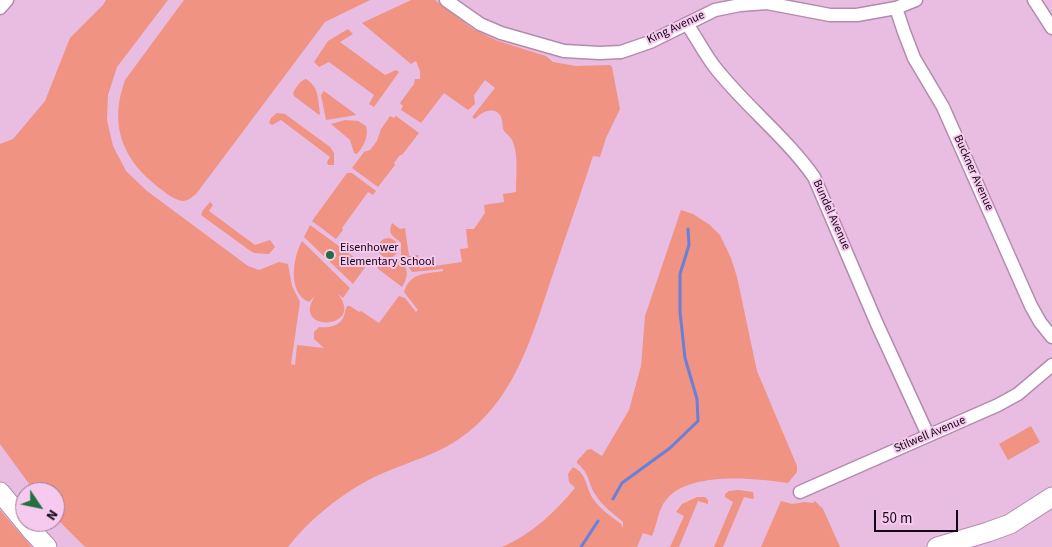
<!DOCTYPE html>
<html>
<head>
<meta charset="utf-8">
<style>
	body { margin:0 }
	#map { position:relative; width:1052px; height:547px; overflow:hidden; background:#e8bde1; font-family:"Source Sans 3",sans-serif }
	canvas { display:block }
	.north { position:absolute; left:15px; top:482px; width:50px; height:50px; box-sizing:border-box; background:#f5caee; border:1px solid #9b7c96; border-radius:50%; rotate:124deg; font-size:14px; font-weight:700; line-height:20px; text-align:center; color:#130612 }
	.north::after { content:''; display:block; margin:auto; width:18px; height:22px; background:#236f3e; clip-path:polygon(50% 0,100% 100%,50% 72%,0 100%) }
	.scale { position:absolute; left:874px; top:510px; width:84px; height:22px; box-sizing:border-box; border:2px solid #130612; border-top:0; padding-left:6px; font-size:15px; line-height:18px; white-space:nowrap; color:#130612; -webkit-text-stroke:4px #f5caee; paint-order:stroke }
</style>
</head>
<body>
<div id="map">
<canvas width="1052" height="547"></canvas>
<div class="north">N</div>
<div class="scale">50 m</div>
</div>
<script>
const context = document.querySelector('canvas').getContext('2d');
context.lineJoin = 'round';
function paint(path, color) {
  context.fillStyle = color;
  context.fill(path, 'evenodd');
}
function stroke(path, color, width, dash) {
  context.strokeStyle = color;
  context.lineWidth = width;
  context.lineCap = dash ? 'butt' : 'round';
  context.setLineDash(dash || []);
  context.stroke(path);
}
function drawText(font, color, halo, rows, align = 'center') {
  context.font = font + ' "Source Sans 3",sans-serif';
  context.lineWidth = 4;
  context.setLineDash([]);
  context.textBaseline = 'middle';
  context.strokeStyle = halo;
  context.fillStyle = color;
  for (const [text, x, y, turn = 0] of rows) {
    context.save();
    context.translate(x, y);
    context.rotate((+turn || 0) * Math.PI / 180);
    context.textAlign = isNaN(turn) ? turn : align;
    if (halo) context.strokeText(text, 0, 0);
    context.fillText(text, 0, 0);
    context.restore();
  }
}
const green = new Path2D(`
	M106 0H168L117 67 108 95 107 120 113 146 126 171 147 191 248 266 259 270 279 262 288 264 292 286 300 302 291 364 295 365 297 345 324 348 314 339V332L319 327C328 328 338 327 343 318 345 314 345 310 347 306H350L359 312 361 311 379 323 399 296 405 298 416 312 418 310 404 292C410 272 426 274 443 271V269L412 272 401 257V243C394 236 387 235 392 223L400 229 405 228 409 256 418 255 420 268 462 262 460 249 468 248 466 229H474L485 213 484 205 504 202 503 194 516 192C516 178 519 153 512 140 510 136 504 132 503 129 502 125 503 121 501 117 495 105 481 112 475 119L472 117 495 88 485 80 474 95 475 104 468 110 444 93 421 123 401 110 403 106 400 103 414 84 415 79H420V71L416 61 411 64 362 23 411 0H435L473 29 498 41 546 56 553 62 576 66 610 65 612 67 620 109 606 138 600 157 593 156C580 196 566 235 553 274 530 341 513 410 446 447 419 461 389 468 363 483 335 499 307 522 288 547H85L55 517V492H35L0 444V144L13 139 45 101 70 38 103 5Z
	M184 0H370L325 22 196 194C192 197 188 201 183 201 175 200 168 195 162 190 142 175 126 158 120 133 116 114 119 97 125 80Z
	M348 29 353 34 340 42 385 75 396 70 399 72 374 107 369 104 374 95 329 62 319 67 314 62 328 41Z
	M306 79C319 87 318 99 320 113L319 115 294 96 293 93C296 88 300 80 306 79Z
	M324 91 354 113 356 115 326 120 321 95Z
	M277 113 285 114 330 147 334 153V165H328L327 162 330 157 281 120 272 125 269 123 271 118Z
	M390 116 394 118 396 116 419 133 402 155H400L394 163 395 165 378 187 352 168 364 152 370 150 377 141 381 129Z
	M345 120 358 121 366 126C369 136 364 146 357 154L354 153 350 140 331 124Z
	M347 173H352L376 191 373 195 368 192 342 228 343 230 336 239 312 221Z
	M210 202 213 205 209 211 255 245 270 240 275 247 269 254 254 253 249 250 201 215 203 210Z
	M681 210 693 214 710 225 720 235 731 258 737 277 757 371 797 466V472L788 483C756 478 688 471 666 500 658 509 657 525 652 536L643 533 637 547H502C532 534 555 512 575 488L569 482 568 474 573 467C588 474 585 488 594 500 600 509 612 517 621 524L623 528V522C614 514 601 505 595 494 587 481 591 475 577 463V461L587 450 591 449 602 456 629 410 641 366 645 316Z
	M310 225 366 266 353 284 304 237Z
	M378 248a10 10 0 1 1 20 0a10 10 0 1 1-20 0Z
	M302 241 350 288 343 298 338 294C366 330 290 333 315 296L309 302C287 293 293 257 302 241Z
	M398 259C409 267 409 276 402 287L377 268 382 262Z
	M1031 426 1040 442 1008 460 999 444Z
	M738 490 753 492 754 498 753 499 744 497 723 547H714L733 502 725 497V494L729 491Z
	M697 497H705L708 500V504L698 501 679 547H670L684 516 676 512 682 504Z
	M781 501 792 504 805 502 813 503 815 501 823 509 840 547H761Z
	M0 510 30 545 31 547H0Z`);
const stream = new Path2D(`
	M613 499 622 483 670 448 698 421 697 399 685 358 680 312V274L689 245 688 229
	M581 547 598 521`);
const street = new Path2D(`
	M446 0 480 24 501 33 564 51 600 53 621 52 650 42 715 10 740 5 767 3 830 15H857L896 8 916 0
	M1034 0 1052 28
	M0 8 7 0
	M896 8 904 32 914 58 943 107 1031 306 1040 322 1052 337
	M687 24C696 37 704 53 714 66 744 105 785 136 814 177L877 324 928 435
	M800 492 998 405 1018 394 1052 365`);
const secondary = new Path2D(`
	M0 492 32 531 47 547
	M937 547 988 532 1010 524 1052 497`);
const markers = [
	[330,255,5,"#236f3e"]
];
const streetNames = [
	["King Avenue",676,28,-25],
	["Buckner Avenue",973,173,66],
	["Bundel Avenue",831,215,66],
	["Stilwell Avenue",930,435,-23]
];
const poiNames = [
	["Eisenhower",340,248],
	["Elementary School",340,262]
];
paint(green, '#f09382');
stroke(stream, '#697fd9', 3);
stroke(street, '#b38bad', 15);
stroke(secondary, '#b38bad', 21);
stroke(street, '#fff', 12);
stroke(secondary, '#fff', 19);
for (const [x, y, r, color] of markers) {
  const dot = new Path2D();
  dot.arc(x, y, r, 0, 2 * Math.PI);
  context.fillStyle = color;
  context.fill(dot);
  stroke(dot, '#f5caee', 2);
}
drawText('12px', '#130612', '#f5caee', streetNames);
drawText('12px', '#130612', '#f5caee', poiNames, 'left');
</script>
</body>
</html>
